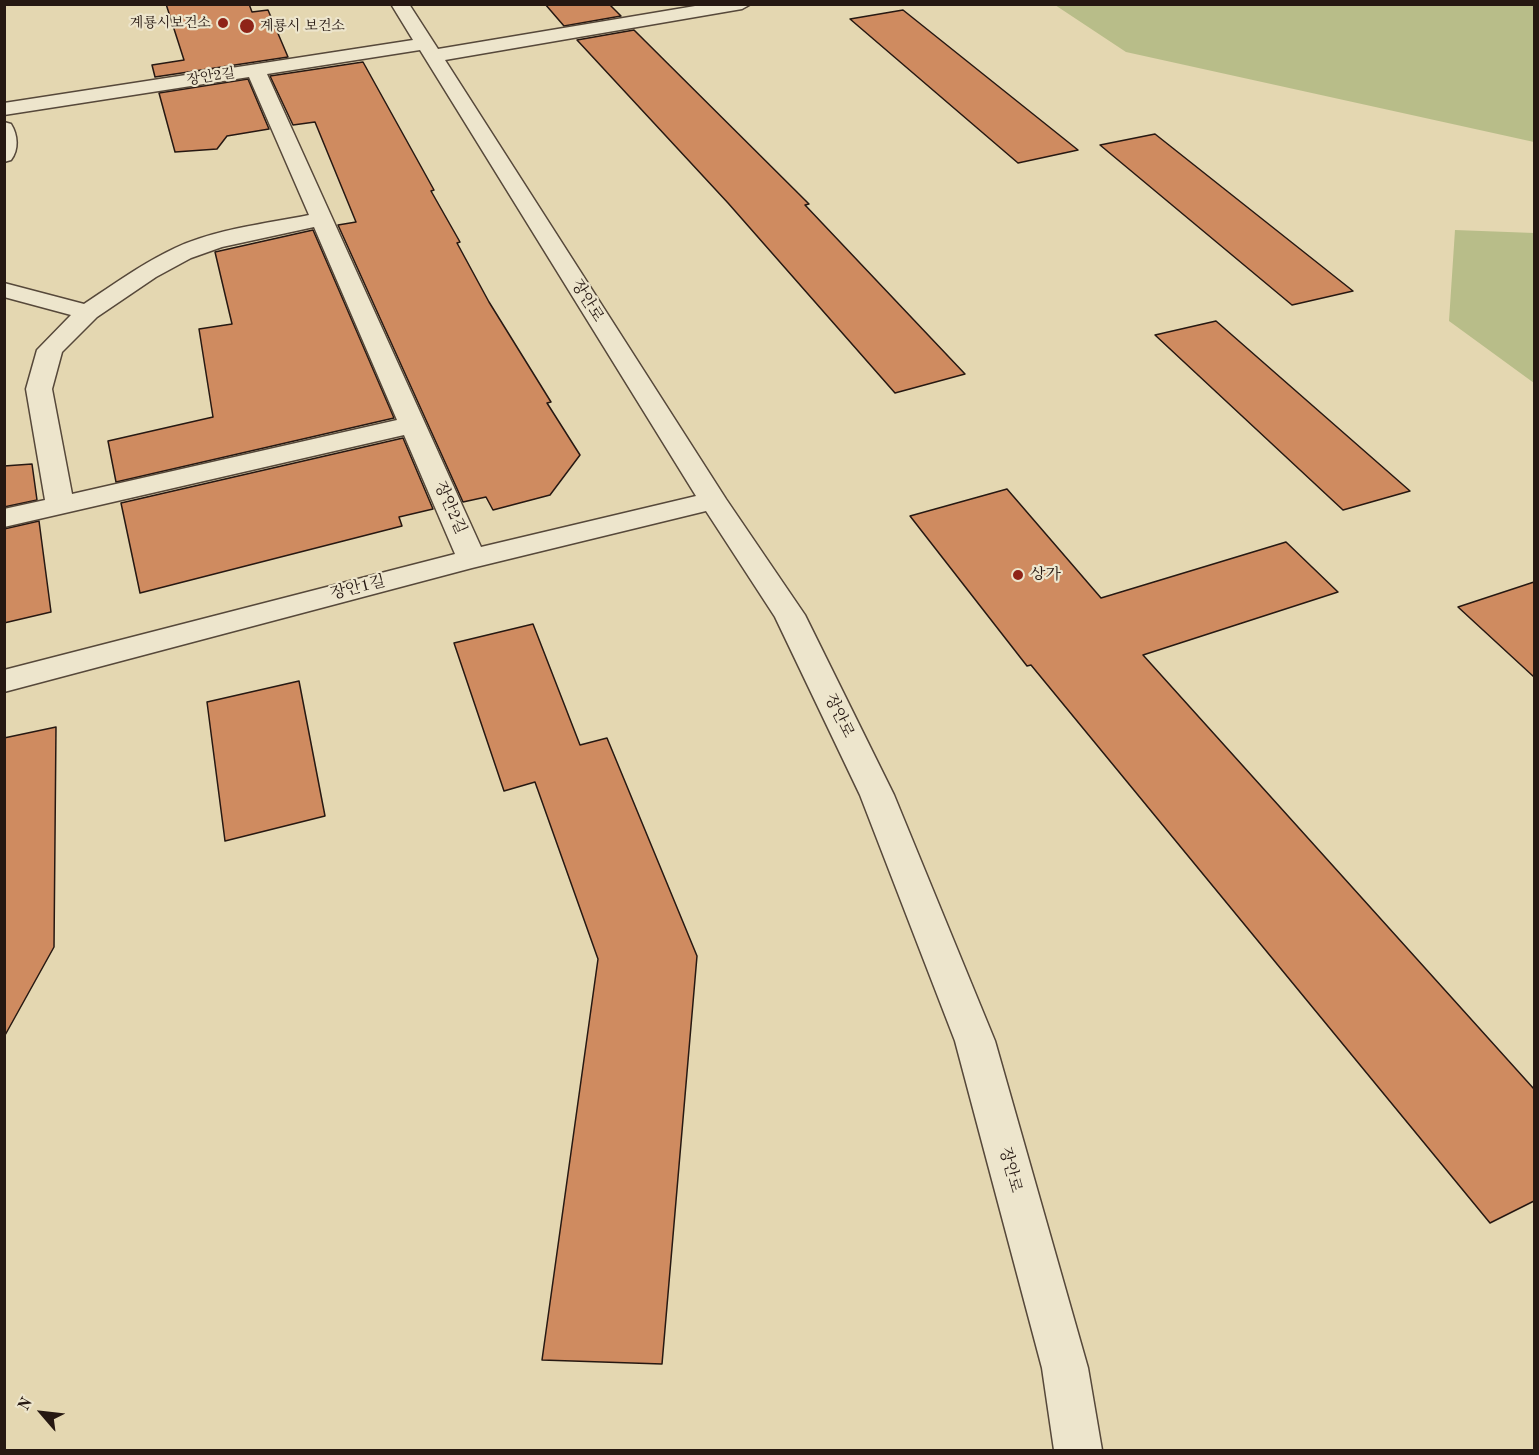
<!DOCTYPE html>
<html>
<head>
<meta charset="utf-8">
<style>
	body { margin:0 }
	#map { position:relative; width:1539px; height:1455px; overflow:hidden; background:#e4d7b1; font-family:"Old Standard TT",serif }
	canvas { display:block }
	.frame { position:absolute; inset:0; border:6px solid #261812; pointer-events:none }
	.north { position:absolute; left:12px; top:1383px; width:60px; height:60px; -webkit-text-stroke:4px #ede5cc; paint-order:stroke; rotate:298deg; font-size:16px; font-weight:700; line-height:24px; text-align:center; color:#261812 }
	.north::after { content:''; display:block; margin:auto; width:21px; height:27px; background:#261812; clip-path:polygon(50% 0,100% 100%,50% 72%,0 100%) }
</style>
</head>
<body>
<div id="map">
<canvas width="1539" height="1455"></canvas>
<div class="frame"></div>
<div class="north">N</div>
</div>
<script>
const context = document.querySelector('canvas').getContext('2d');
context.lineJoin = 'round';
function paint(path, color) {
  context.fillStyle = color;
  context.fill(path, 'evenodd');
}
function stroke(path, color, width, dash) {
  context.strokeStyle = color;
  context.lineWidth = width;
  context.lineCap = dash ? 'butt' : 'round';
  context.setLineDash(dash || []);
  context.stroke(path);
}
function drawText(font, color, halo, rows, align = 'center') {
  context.font = font + ' "Old Standard TT","Noto Serif KR",serif';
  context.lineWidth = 4.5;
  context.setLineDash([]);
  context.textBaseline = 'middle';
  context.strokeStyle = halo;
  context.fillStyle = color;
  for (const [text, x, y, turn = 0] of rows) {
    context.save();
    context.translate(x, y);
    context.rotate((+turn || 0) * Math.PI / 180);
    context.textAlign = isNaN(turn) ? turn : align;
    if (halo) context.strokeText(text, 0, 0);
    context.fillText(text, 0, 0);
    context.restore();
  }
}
const green = new Path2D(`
	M1055 5H1534V142L1126 52Z
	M1455 230 1534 233V383L1449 321Z`);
const building = new Path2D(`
	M166 4H249L252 12 268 10 288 57 155 77 152 65 184 60Z
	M545 4H609L621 16 564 26Z
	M903 10 1078 150 1018 163 850 19Z
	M634 30 809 204 805 205 965 374 895 393 728 203 577 40Z
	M363 62 434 190 431 191 460 242 457 243 489 302 551 402 547 403 580 455 550 495 493 510 486 497 463 502 338 225 356 222 315 122 293 125 270 76Z
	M248 79 269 129 227 136 217 149 175 152 159 93Z
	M1155 134 1353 291 1292 305 1100 145Z
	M313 230 394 418 116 482 108 441 213 417 199 329 232 324 215 252Z
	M1216 321 1410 491 1343 510 1155 335Z
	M403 438 433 509 399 517 402 526 140 593 121 503Z
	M32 464 37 500 4 507V466Z
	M1007 489 1101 598 1286 542 1338 592 1143 655 1534 1089V1201L1490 1223 1031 665 1027 666 910 516Z
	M39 521 51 612 4 623V529Z
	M1534 582V677L1458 607Z
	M533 624 580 745 607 738 697 956 662 1364 542 1360 598 959 535 782 504 791 454 643Z
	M299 681 325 816 225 841 207 702Z
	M56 727 54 947 4 1037V738Z`);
const minor = new Path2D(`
	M391 4H409L438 49 707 4H751L742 9 445 60 726 499 805 615 894 795 995 1041 1088 1368 1102 1450H1054L1042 1368 955 1041 860 795 775 617 706 511 472 568 4 692V670L455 554 404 435 4 527V509L45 500 26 389 37 350 71 315 4 297V283L84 304C114 284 143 263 175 248 216 229 264 224 309 215L249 77 4 115V103L413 40ZM420 50 696 496 481 547 267 74ZM314 227 397 420 72 494 52 389 62 352 97 317 156 277 191 258 222 247Z
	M4 122 11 124C18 135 19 150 11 160L4 162Z`);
const markers = [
	[223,23,6,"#8f2418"],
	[247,26,8,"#8f2418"],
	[1018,575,6,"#8f2418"]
];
const farPoinames = [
	["계룡시보건소",211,23],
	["계룡시 보건소",260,26,"left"]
];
const farStreetnames = [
	["장안2길",211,77,-9]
];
const streetNames = [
	["장안로",587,301,58],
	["장안2길",450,508,66],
	["장안1길",358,588,-14],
	["장안로",839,716,64],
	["장안로",1010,1170,75]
];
const poiNames = [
	["상가",1030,575]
];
paint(green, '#b8bd89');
paint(building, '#cf8b60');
stroke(building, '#261812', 1.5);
stroke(minor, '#56483a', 3);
paint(minor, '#ede5cc');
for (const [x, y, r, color] of markers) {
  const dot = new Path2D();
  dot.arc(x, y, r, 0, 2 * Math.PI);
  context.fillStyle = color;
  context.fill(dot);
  stroke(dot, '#ede5cc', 2);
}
drawText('14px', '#261812', '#ede5cc', farPoinames, 'right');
drawText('14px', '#261812', '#ede5cc', farStreetnames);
drawText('16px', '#261812', '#ede5cc', streetNames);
drawText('16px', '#261812', '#ede5cc', poiNames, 'left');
</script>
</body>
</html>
